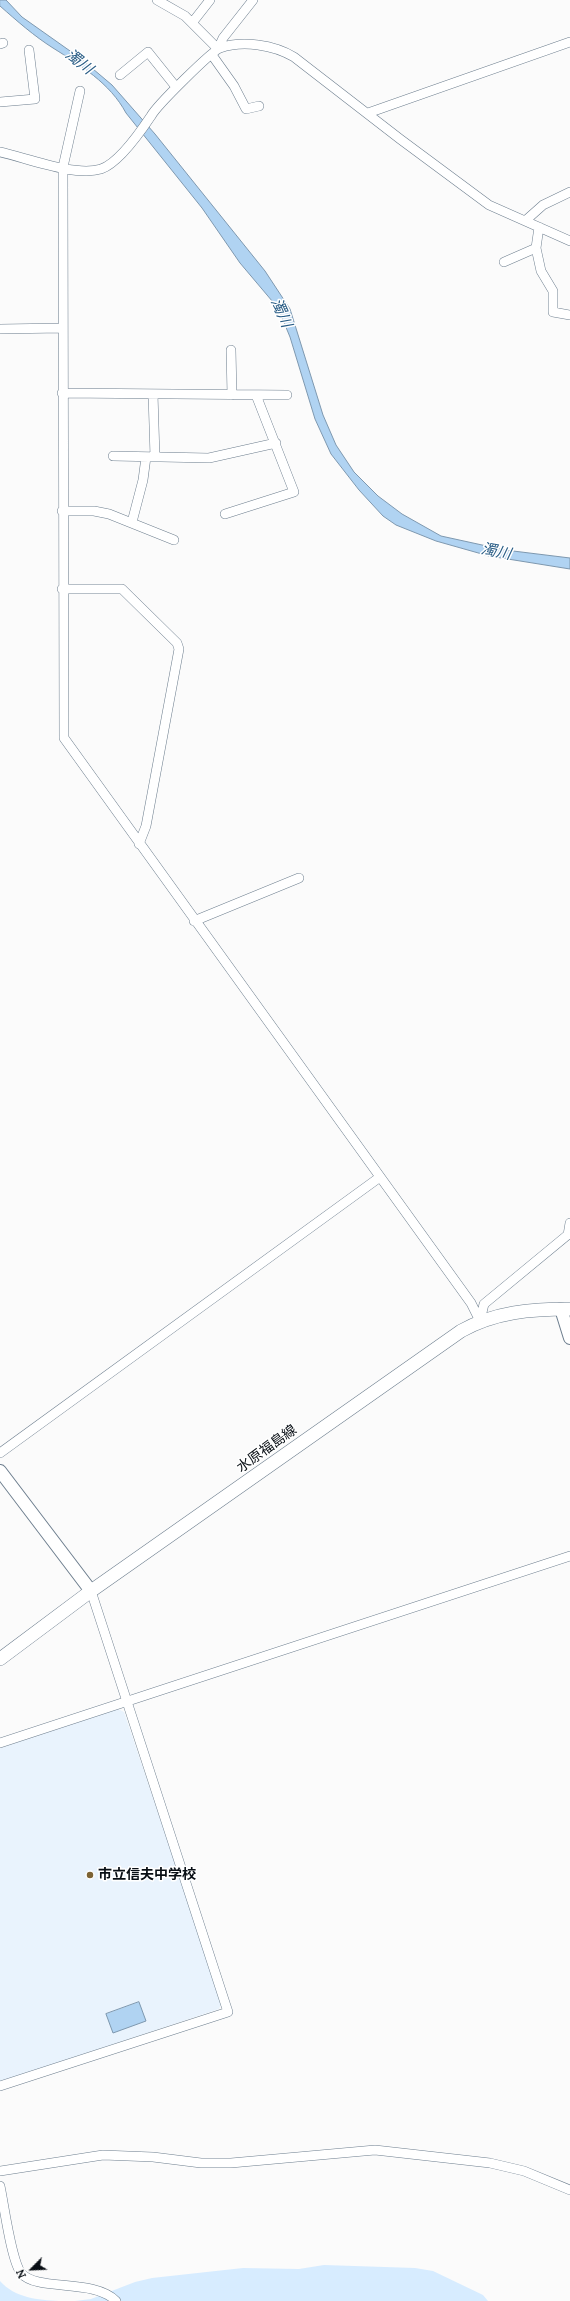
<!DOCTYPE html>
<html>
<head>
<meta charset="utf-8">
<style>
	body { margin:0 }
	#map { position:relative; width:570px; height:2301px; overflow:hidden; background:#fbfbfb; font-family:Lora,serif }
	canvas { display:block }
	.north { position:absolute; left:12px; top:2249px; width:40px; height:40px; -webkit-text-stroke:3px #fff; paint-order:stroke; rotate:246deg; font-size:11px; font-weight:700; line-height:16px; text-align:center; color:#080e14 }
	.north::after { content:''; display:block; margin:auto; width:14px; height:18px; background:#080e14; clip-path:polygon(50% 0,100% 100%,50% 72%,0 100%) }
</style>
</head>
<body>
<div id="map">
<canvas width="570" height="2301"></canvas>
<div class="north">N</div>
</div>
<script>
const context = document.querySelector('canvas').getContext('2d');
context.lineJoin = 'round';
function paint(path, color) {
  context.fillStyle = color;
  context.fill(path, 'evenodd');
}
function stroke(path, color, width, dash) {
  context.strokeStyle = color;
  context.lineWidth = width;
  context.lineCap = dash ? 'butt' : 'round';
  context.setLineDash(dash || []);
  context.stroke(path);
}
function drawText(font, color, halo, rows, align = 'center') {
  context.font = font + ' Lora,"Noto Sans JP",serif';
  context.lineWidth = 3;
  context.setLineDash([]);
  context.textBaseline = 'middle';
  context.strokeStyle = halo;
  context.fillStyle = color;
  for (const [text, x, y, turn = 0] of rows) {
    context.save();
    context.translate(x, y);
    context.rotate((+turn || 0) * Math.PI / 180);
    context.textAlign = isNaN(turn) ? turn : align;
    if (halo) context.strokeText(text, 0, 0);
    context.fillText(text, 0, 0);
    context.restore();
  }
}
const built = new Path2D(`
	M118 1709 124 1712 222 2002 219 2009 0 2082V1748Z`);
const green = new Path2D(`
	M324 2265 415 2268 433 2271 483 2295 488 2301H75L91 2299 135 2282 152 2278 243 2268 299 2269Z
	M0 2281C15 2298 38 2300 59 2301H0Z`);
const water = new Path2D(`
	M0 0H6L22 17 80 58 112 85 155 134 265 271 290 309 323 415 336 445 354 472 378 496 402 514 441 536 505 550 570 558V569L489 556 436 541 396 525 383 516 359 490 331 454 315 419 290 337 278 308 240 263 202 208 126 113C110 83 80 65 53 48 34 36 17 21 0 6Z
	M139 2002 146 2021 113 2033 106 2014Z`);
const minor = new Path2D(`
	M157 0 185 16 218 49 223 38 253 0
	M192 23 210 0
	M0 44 3 43
	M212 55 234 86 246 109 259 106
	M120 75 148 52 176 87
	M80 91 63 167 64 738 471 1303 480 1321
	M0 102 35 99 29 50
	M368 113 570 42
	M0 152C27 158 75 177 101 169 119 163 141 131 151 116 157 105 211 52 220 48 243 40 274 45 294 57L400 139 489 205 570 241
	M525 221 543 205 570 192
	M539 227 536 248 541 271 553 291V312L570 315
	M504 262 536 248
	M0 329 62 328
	M231 350 232 395
	M62 393 287 395
	M153 394 155 457
	M113 456 209 458 276 443
	M62 511H94L109 514 174 540
	M225 514 294 492 256 395
	M132 522 143 480 146 457
	M62 589H122L177 643 179 649 146 826 139 844
	M194 921 299 878
	M568 1235 570 1223
	M480 1321 484 1304 570 1233
	M0 1453 380 1177
	M0 1743 570 1556
	M0 2086 228 2012 91 1591
	M0 2171 103 2155 153 2157 201 2163H231L375 2150 490 2163 524 2171 570 2190
	M0 2186C4 2204 11 2260 21 2273 37 2292 94 2278 116 2301`);
const tertiary = new Path2D(`
	M561 1309 570 1338
	M0 1471 91 1591`);
const secondary = new Path2D(`
	M0 1659 91 1591 461 1331C495 1312 531 1309 570 1309`);
const markers = [
	[90,1875,4,"#7d6334"]
];
const streetNames = [
	["水原福島線",267,1449,-36]
];
const poiNames = [
	["市立信夫中学校",98,1875]
];
const waterNames = [
	["濁川",79,62,38],
	["濁川",281,313,66],
	["濁川",496,552,11]
];
paint(built, '#e9f3fd');
paint(green, '#d7ecff');
paint(water, '#b0d3f2');
stroke(water, '#7e98af', 1);
stroke(minor, '#6d7e8e', 10);
stroke(tertiary, '#6d7e8e', 14);
stroke(secondary, '#6d7e8e', 14);
stroke(minor, '#fff', 9);
stroke(tertiary, '#fff', 12);
stroke(secondary, '#fff', 13);
for (const [x, y, r, color] of markers) {
  const dot = new Path2D();
  dot.arc(x, y, r, 0, 2 * Math.PI);
  context.fillStyle = color;
  context.fill(dot);
  stroke(dot, '#fff', 1.5);
}
drawText('14px', '#080e14', '#fff', streetNames);
drawText('bold 14px', '#080e14', '#fff', poiNames, 'left');
drawText('italic 15px', '#285c85', '#fff', waterNames);
</script>
</body>
</html>
